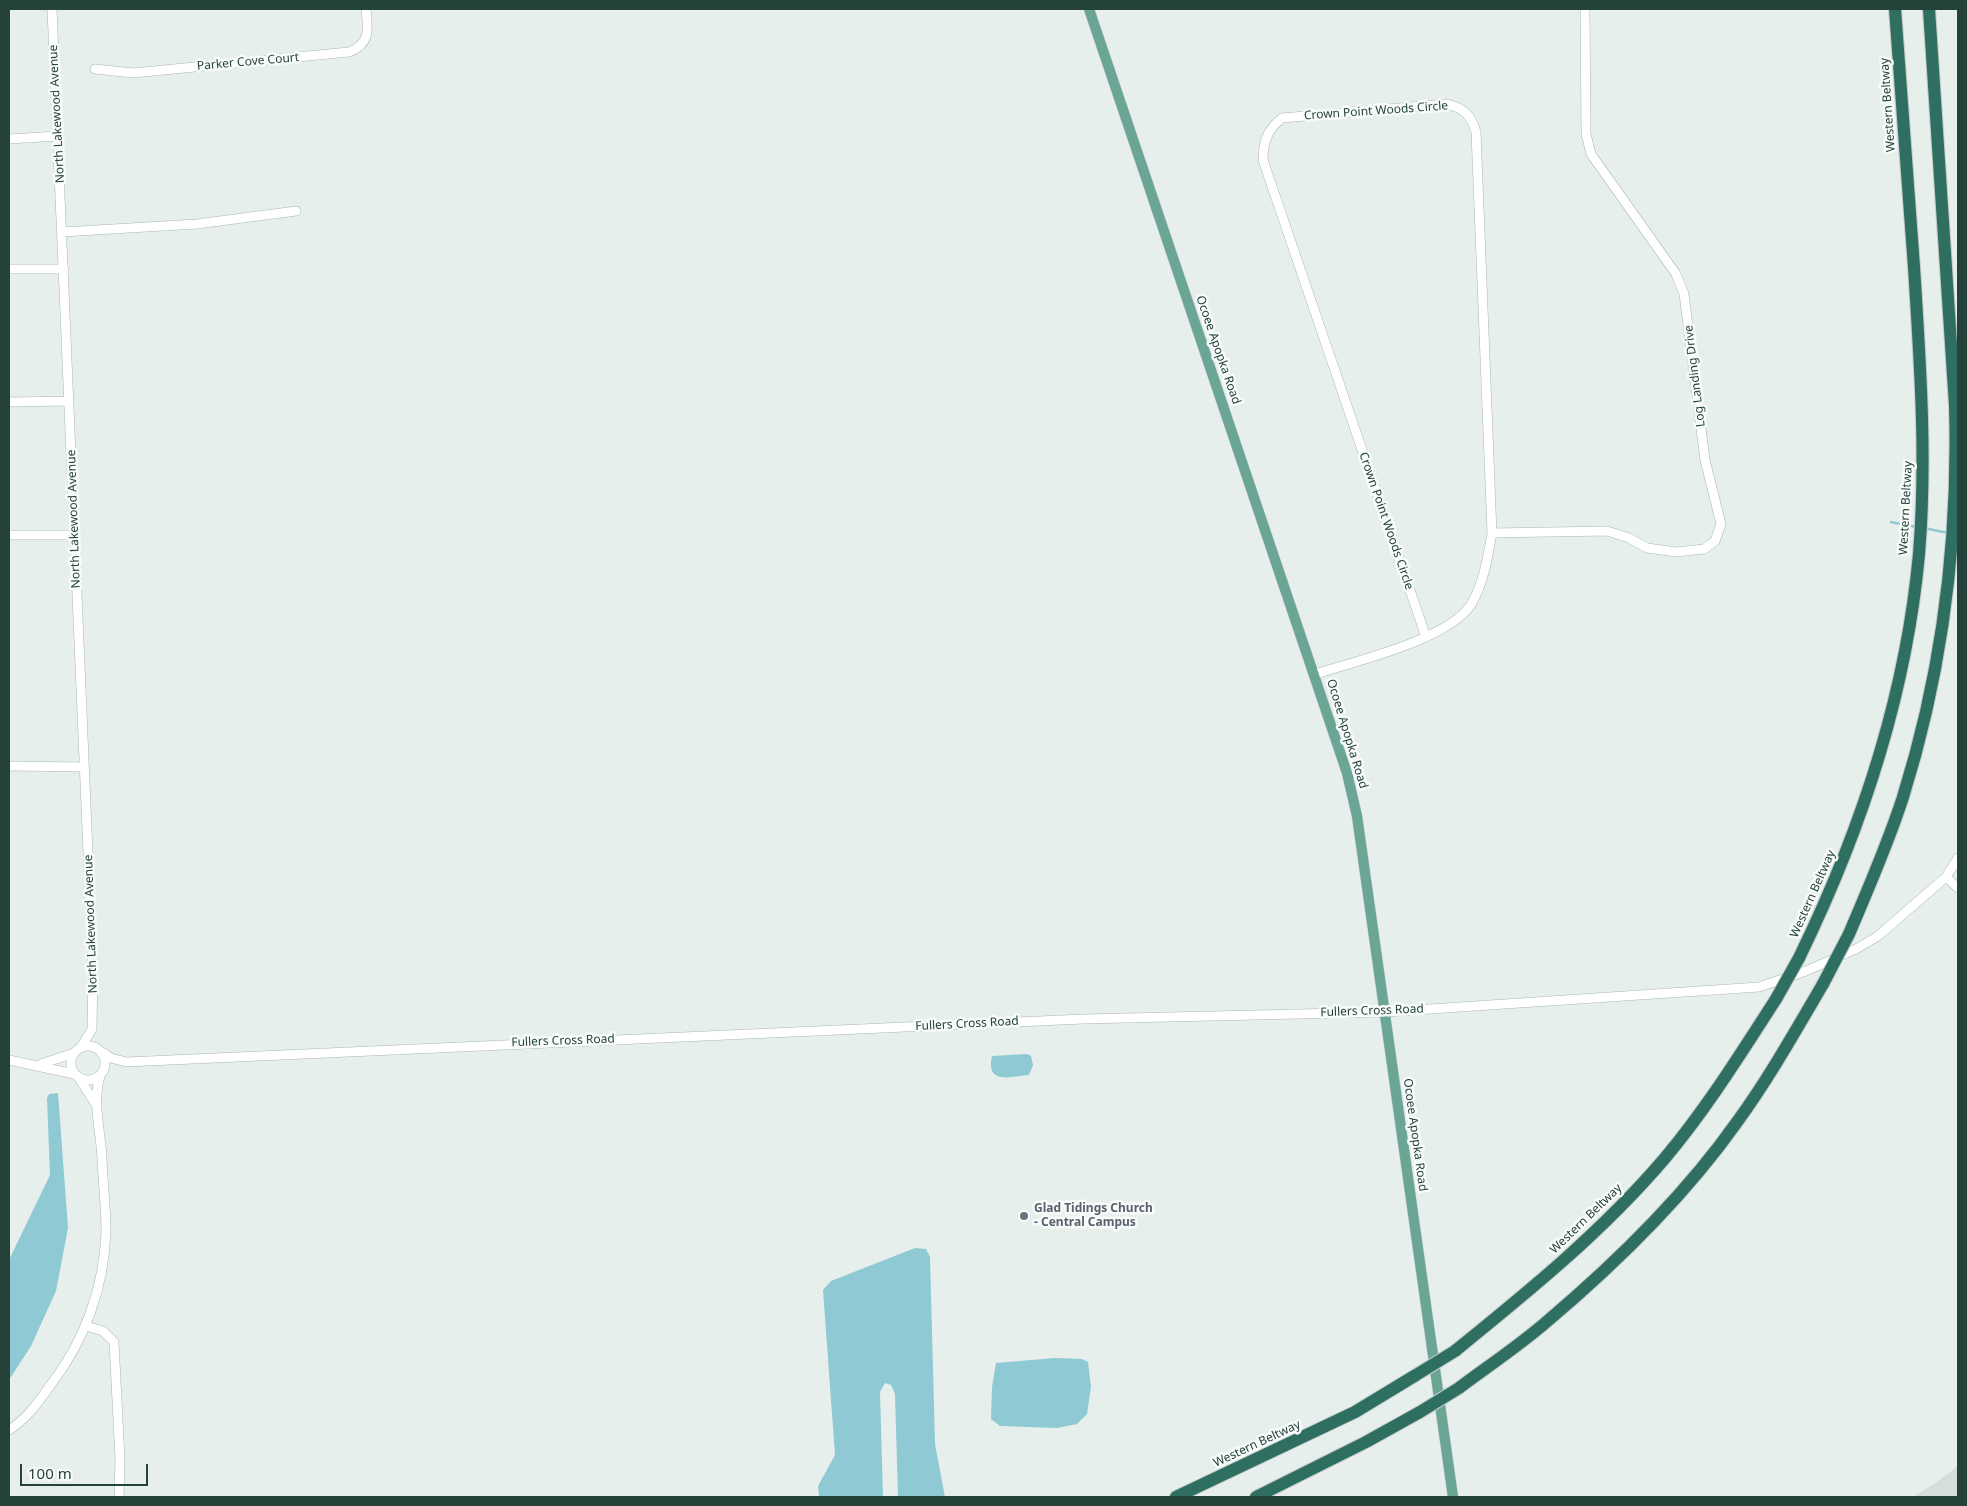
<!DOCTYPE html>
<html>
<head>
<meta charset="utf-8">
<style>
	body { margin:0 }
	#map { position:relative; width:1967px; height:1506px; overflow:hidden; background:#e6efeb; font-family:"Noto Sans",sans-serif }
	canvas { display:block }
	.frame { position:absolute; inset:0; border:10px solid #24423a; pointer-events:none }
	.scale { position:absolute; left:20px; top:1464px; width:128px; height:22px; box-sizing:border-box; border:2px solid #24423a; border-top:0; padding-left:6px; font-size:15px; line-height:18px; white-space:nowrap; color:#24423a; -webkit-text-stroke:4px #f7fbf9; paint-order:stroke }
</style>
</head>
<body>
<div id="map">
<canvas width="1967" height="1506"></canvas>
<div class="frame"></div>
<div class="scale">100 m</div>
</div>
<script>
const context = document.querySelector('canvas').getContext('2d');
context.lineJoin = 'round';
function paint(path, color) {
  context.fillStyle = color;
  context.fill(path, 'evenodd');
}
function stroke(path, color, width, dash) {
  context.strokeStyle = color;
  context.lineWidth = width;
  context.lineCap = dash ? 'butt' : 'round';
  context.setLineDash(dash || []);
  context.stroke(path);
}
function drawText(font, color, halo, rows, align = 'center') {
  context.font = font + ' "Noto Sans",sans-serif';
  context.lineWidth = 5;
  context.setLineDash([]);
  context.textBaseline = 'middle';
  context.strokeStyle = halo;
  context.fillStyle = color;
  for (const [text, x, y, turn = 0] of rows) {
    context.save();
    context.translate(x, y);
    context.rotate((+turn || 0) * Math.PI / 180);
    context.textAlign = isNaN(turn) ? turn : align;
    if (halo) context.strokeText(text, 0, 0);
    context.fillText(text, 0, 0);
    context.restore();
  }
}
const built = new Path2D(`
	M1958 1466V1497H1913L1937 1482Z`);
const water = new Path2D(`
	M1027 1054 1031 1056 1033 1065 1029 1075C1013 1076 985 1086 992 1056Z
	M58 1093 68 1228 56 1291 31 1346 11 1377H9V1260L50 1175 47 1098 49 1094Z
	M915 1248 926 1249 930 1257 935 1444 945 1497H898L895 1394 891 1385 885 1383 880 1392 883 1497H819L818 1486 835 1455 823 1290 831 1281Z
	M1055 1358 1082 1359 1088 1362 1091 1387 1087 1414 1077 1424 1057 1428 1000 1426 991 1419 992 1387 996 1363Z`);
const stream = new Path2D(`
	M1891 522 1916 527
	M1924 528 1948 533`);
const minor = new Path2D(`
	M52 9 93 970 92 1029 81 1047
	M95 69 133 73 349 52C371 44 368 29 366 9
	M9 139 58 136
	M62 232 197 224 296 211
	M9 269H64
	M9 402 69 401
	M1492 533 1607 531 1629 538 1647 548 1676 552 1704 549 1715 541 1721 524 1705 460 1684 294 1676 274 1591 154 1586 134 1585 9
	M9 535H75
	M1315 674C1356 661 1451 639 1472 603 1484 582 1488 556 1492 533L1476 132C1471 115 1464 108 1446 104L1282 118C1267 130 1263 142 1263 160L1426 637
	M9 766 84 767
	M1946 877 1958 888
	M71 1063a17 17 0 1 1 34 0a17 17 0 1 1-34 0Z
	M102 1052 111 1058 126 1062 1083 1019 1385 1012 1759 987 1806 971 1856 949 1878 936 1946 877 1958 858
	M9 1060 74 1074
	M41 1064 74 1053
	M79 1078 95 1103
	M86 1326 103 1331 114 1342 120 1459 119 1497
	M9 1430C28 1418 39 1401 52 1383 85 1340 104 1287 106 1232 106 1208 103 1183 102 1159 101 1132 92 1103 100 1076`);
const major = new Path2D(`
	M1089 9 1347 773 1357 816 1453 1497`);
const highway = new Path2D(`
	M1849 934C1868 889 1888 844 1903 797 1943 669 1959 539 1955 405L1929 9
	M1799 958C1861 831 1906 696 1919 554 1927 458 1920 362 1914 267 1907 181 1901 95 1895 9
	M1455 1351C1529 1291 1603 1231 1665 1158 1707 1108 1741 1053 1776 999
	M1459 1388C1487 1367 1517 1347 1544 1324 1614 1265 1684 1197 1737 1122 1769 1078 1796 1030 1823 984
	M1176 1497 1355 1412 1416 1375
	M1256 1497 1366 1442 1420 1412`);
const highwayBridge = new Path2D(`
	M1823 984 1849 934
	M1776 999 1799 958
	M1416 1375 1455 1351
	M1420 1412 1459 1388`);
const markers = [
	[1024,1216,5,"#6b7280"]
];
const streetNames = [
	["Parker Cove Court",248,62,-5],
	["Western Beltway",1888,105,-94],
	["Crown Point Woods Circle",1376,111,-4],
	["North Lakewood Avenue",57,114,-93],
	["Ocoee Apopka Road",1218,350,71],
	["Log Landing Drive",1695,376,-97],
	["Western Beltway",1906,508,-87],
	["North Lakewood Avenue",74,519,-92],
	["Crown Point Woods Circle",1386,521,71],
	["Ocoee Apopka Road",1347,734,73],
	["Western Beltway",1813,894,-66],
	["North Lakewood Avenue",91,924,-92],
	["Fullers Cross Road",1372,1011,-2],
	["Fullers Cross Road",967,1024,-3],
	["Fullers Cross Road",563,1041,-2],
	["Ocoee Apopka Road",1415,1135,82],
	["Western Beltway",1586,1219,-44],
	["Western Beltway",1257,1444,-25]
];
const worshipNames = [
	["Glad Tidings Church",1034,1209],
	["- Central Campus",1034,1223]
];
paint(built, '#d4dfda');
paint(water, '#8ec9d4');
stroke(stream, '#8ec9d4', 2.5);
stroke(minor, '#a8b8b2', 10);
stroke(major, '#c2cac8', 11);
stroke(highway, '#c2cac8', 14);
stroke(minor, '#fff', 9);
stroke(major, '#6aa596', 10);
stroke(highway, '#2f6f62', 12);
stroke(highwayBridge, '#c2cac8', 14, []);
stroke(highwayBridge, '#2f6f62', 12);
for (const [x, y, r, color] of markers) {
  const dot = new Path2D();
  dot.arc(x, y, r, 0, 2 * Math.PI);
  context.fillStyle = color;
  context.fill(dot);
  stroke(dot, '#f7fbf9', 2);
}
drawText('12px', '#24423a', '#f7fbf9', streetNames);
drawText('bold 12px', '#5b616d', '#f7fbf9', worshipNames, 'left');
</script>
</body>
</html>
